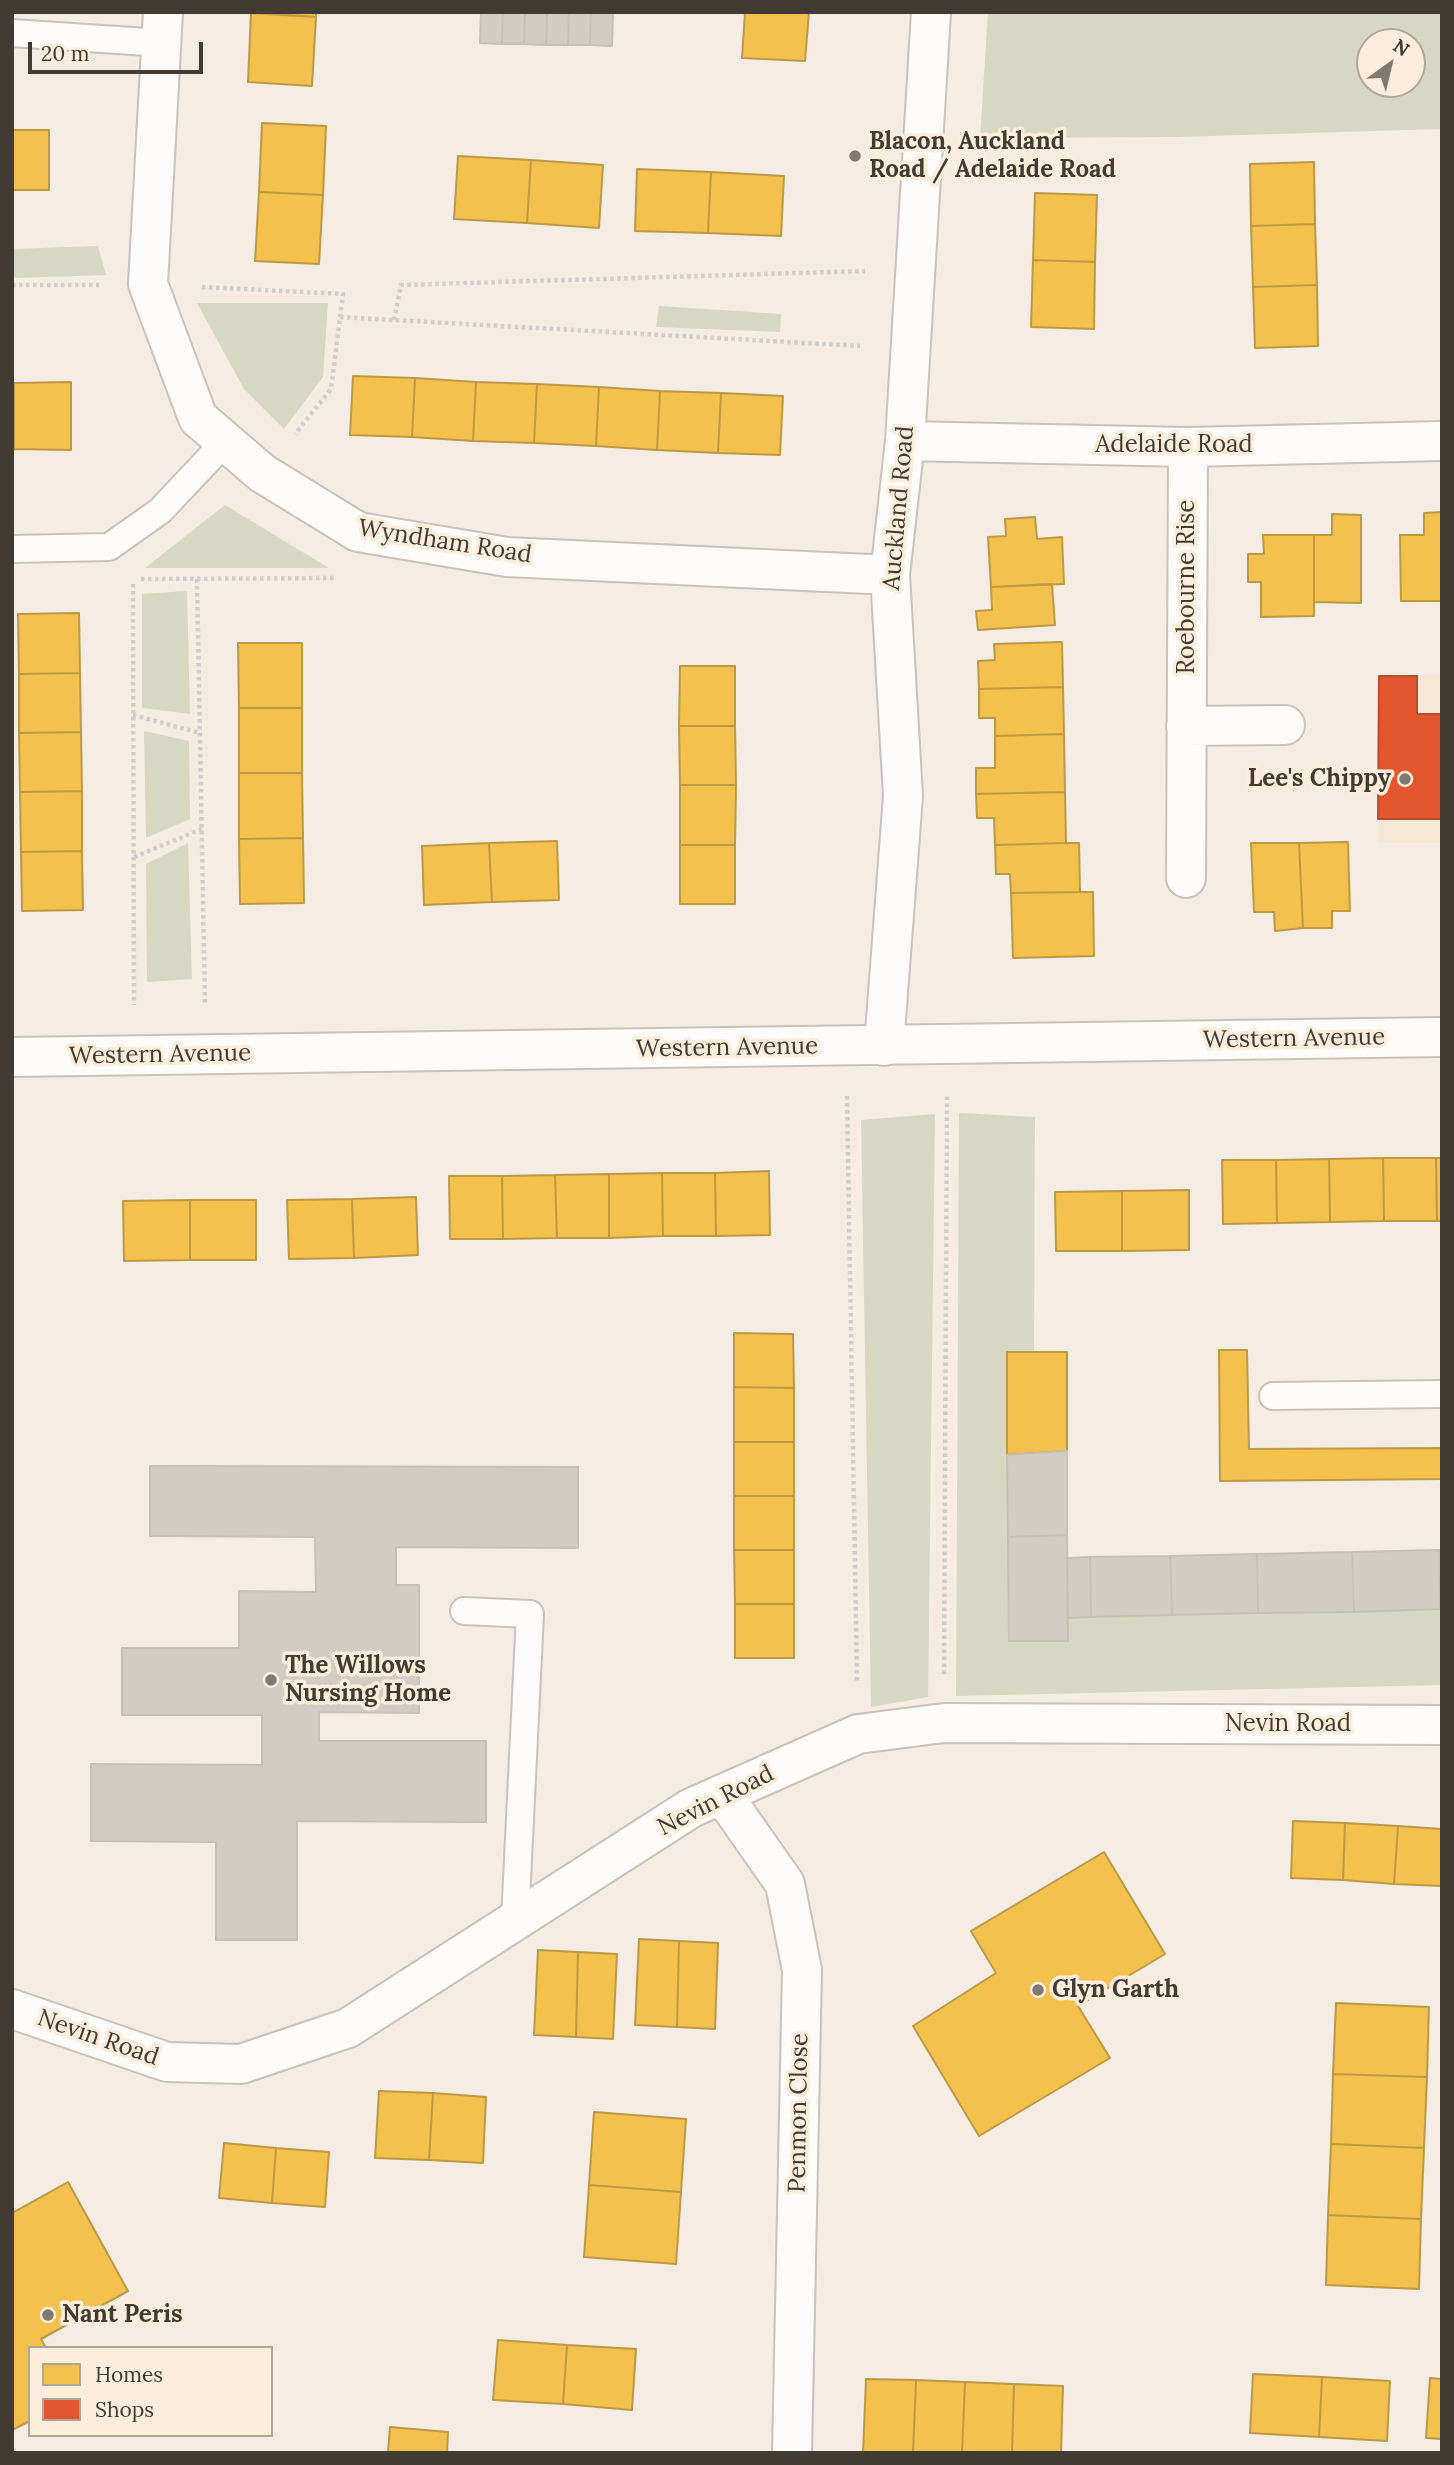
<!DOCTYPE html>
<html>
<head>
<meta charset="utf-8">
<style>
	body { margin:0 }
	#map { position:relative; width:1454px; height:2465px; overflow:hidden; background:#f5ece3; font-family:Lora,serif }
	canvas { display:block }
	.frame { position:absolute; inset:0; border:14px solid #413b34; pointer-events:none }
	.legend { position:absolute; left:28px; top:2346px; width:245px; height:91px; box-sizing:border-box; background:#fdeddb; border:2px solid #b2a698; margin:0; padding:9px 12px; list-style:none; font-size:21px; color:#413b34 }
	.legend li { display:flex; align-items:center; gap:14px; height:35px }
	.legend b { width:35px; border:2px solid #b2a698 }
	.north { position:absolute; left:1356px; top:28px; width:70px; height:70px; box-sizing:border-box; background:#fdeddb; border:2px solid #b2a698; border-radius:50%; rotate:34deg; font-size:19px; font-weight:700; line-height:28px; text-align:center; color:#413b34 }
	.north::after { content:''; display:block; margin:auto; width:24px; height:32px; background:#807971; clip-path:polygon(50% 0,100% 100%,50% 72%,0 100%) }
	.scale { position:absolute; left:28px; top:42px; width:175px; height:32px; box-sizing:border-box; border:4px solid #413b34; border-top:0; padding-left:9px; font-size:21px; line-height:24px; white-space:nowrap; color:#413b34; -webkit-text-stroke:5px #fdeddb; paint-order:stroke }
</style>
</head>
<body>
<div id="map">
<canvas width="1454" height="2465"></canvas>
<div class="frame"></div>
<ul class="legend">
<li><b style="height:19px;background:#f2c14e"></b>Homes</li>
<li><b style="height:19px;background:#e4572e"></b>Shops</li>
</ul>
<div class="north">N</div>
<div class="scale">20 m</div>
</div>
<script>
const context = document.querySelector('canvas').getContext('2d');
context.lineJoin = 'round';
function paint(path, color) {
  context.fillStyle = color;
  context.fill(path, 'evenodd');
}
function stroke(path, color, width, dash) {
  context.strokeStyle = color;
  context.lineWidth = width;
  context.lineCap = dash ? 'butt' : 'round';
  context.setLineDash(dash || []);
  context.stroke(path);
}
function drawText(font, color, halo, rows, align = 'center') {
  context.font = font + ' Lora,serif';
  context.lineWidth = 7;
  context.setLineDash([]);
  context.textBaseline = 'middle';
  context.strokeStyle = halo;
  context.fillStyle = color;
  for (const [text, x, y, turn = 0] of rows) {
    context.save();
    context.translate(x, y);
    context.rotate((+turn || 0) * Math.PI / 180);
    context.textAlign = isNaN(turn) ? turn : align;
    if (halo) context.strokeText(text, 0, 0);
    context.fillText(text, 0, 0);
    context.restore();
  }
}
const built = new Path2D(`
	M1442 675V843H1379V676Z`);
const green = new Path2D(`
	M988 12H1442V129L1176 137 980 138ZM1412 42V84H1370V42Z
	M98 246 106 275 15 278 12 273V249Z
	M197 303H328L323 377 284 429 244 389Z
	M659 306 781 314 780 332 656 327Z
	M225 505 329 568H145Z
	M187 591 190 714 142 708V594Z
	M144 731 189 741 190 819 146 838Z
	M188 843 192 979 147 982 146 864Z
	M959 1113 1035 1117 1034 1353 1007 1455 1009 1641H1068V1618L1442 1609V1685L956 1696Z
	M935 1114 928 1697 871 1707 861 1120Z`);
const homes = new Path2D(`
	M251 12H316V17Z
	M745 12H809L805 61 742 58Z
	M251 13 316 17 312 86 248 82Z
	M262 123 326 126 323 195 259 192Z
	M12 130H49V190H12Z
	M458 156 531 160 527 223 454 219Z
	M531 160 603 165 599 228 527 223Z
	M1314 162 1315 224 1251 226 1250 164Z
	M637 169 711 172 708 233 635 231Z
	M711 172 784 176 781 236 708 233Z
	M259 192 323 195 319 264 255 261Z
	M1035 193 1097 195 1095 262 1033 260Z
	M1315 224 1317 285 1253 287 1251 226Z
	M1033 260 1095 262 1094 329 1031 327Z
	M1317 285 1318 346 1255 348 1253 287Z
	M353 376 415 378 412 437 350 435Z
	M415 378 476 382 473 441 412 437Z
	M71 382V450L14 449V383Z
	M476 382 537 384 534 443 473 441Z
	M12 383H14V449L12 450Z
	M537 384 599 387 596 446 534 443Z
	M599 387 660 391 657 450 596 446Z
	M660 391 721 393 718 453 657 450Z
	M721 393 783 396 780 455 718 453Z
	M1442 512V601H1401L1400 535H1424V513Z
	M1332 514 1361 515V603L1314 602V535H1332Z
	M1035 517 1037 539 1062 537 1064 584 991 587 988 537 1006 536 1005 519Z
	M1263 535H1314V616L1261 617V582H1248V554H1264Z
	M1052 584 1055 625 978 630 976 611 992 610 991 587Z
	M79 613 80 673 19 674 18 614Z
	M1062 642 1063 687 979 689 978 661 995 660 994 644Z
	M238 643H302V708H239Z
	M680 666H735V726H679Z
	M80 673 81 732 19 733V674Z
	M1063 687 1064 734 995 736V718H979V689Z
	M239 708H302V773H239Z
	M679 726H735L736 785H680Z
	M81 732 82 791 20 792 19 733Z
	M1064 734 1065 792 976 794V768H995V736Z
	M239 773H302L303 838 239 839Z
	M680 785H736L735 845H680Z
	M82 791V851L21 852 20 792Z
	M1065 792 1066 843 995 845 994 818H977L976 794Z
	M303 838 304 903 240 904 239 839Z
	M557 841 559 900 492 902 489 843Z
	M1348 842 1350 911H1332V928H1303L1299 843Z
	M489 843 492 902 424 905 422 846Z
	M1066 843H1079L1080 892 1011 893 1010 874H996L995 845Z
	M1251 843H1299L1303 928 1275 931 1274 912H1254Z
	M680 845H735V904H680Z
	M82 851 83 910 22 911 21 852Z
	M1080 892H1093L1094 956 1013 958 1011 893Z
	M1383 1158H1436L1437 1221H1384Z
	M1383 1158 1384 1221 1330 1222 1329 1159Z
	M1436 1158H1442V1221H1437Z
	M1329 1159 1330 1222 1277 1223 1276 1160Z
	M1222 1160H1276L1277 1223 1223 1224Z
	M769 1171 770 1235 716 1236 715 1173Z
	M662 1173H715L716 1236H663Z
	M662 1173 663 1236 609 1238V1174Z
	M609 1174V1238H557L555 1175Z
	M555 1175 557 1238 503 1239 502 1176Z
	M449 1176H502L503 1239H450Z
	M1189 1190V1250L1122 1251V1191Z
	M1122 1191V1251H1056L1055 1192Z
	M416 1197 418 1255 354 1258 352 1199Z
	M352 1199 354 1258 289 1259 287 1200Z
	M190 1200H256V1260H190Z
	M190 1200V1260L124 1261 123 1201Z
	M734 1333 793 1334 794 1388 734 1387Z
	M1219 1350H1247L1249 1449 1442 1448V1479L1220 1481Z
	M1007 1352H1067V1451L1007 1455Z
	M734 1387 794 1388V1442H734Z
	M734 1442H794V1496H734Z
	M734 1496H794V1550H734Z
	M734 1550H794V1604H735Z
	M735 1604H794V1658H735Z
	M1293 1821 1345 1823 1343 1880 1291 1878Z
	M1345 1823 1398 1826 1394 1884 1343 1880Z
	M1398 1826 1442 1829V1886L1394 1884Z
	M1104 1852 1165 1954 1078 2006 1110 2058 979 2136 913 2026 996 1973 971 1931Z
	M639 1939 679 1941 677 2027 635 2025Z
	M679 1941 718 1943 715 2029 677 2027Z
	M538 1950 578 1952 576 2037 534 2035Z
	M578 1952 617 1954 613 2039 576 2037Z
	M1336 2003 1429 2007 1427 2077 1333 2074Z
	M1333 2074 1427 2077 1424 2148 1331 2144Z
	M379 2091 433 2093 429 2160 375 2158Z
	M433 2093 486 2097 483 2163 429 2160Z
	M594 2112 686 2119 681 2192 589 2185Z
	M224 2143 276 2148 272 2203 219 2198Z
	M1331 2144 1424 2148 1421 2219 1328 2215Z
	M276 2148 329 2152 325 2207 272 2203Z
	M68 2182 128 2291 41 2339 46 2348H30V2421L12 2430V2213Z
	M589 2185 681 2192 676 2264 584 2257Z
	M1328 2215 1421 2219 1419 2289 1326 2285Z
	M498 2340 567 2345 563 2404 493 2400Z
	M567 2345 636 2349 632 2410 563 2404Z
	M1253 2374 1322 2377 1319 2437 1250 2433Z
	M1322 2377 1390 2381 1387 2441 1319 2437Z
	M1430 2378 1442 2379V2439L1426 2438Z
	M866 2379 916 2380 913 2453H863Z
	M916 2380 965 2382 962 2453H913Z
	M965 2382 1014 2384 1012 2453H962Z
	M1014 2384 1063 2386 1061 2453H1012Z
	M390 2427 448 2432 447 2453H388Z`);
const shops = new Path2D(`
	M1379 676H1417V714H1442V819H1378Z`);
const building = new Path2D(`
	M481 12H503L502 44 480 43Z
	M503 12H525L524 44H502Z
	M525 12H547L546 45 524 44Z
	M547 12H569L568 45H546Z
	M569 12H591L590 45H568Z
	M591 12H613L612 46 590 45Z
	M1067 1451V1535L1008 1537 1007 1455Z
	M150 1466 578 1467V1548L396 1547V1585H419V1713L319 1712V1741H486V1822L297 1821V1940H216V1842L91 1841V1764L262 1765V1715H122V1648H239V1591L316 1592 315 1537 150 1536Z
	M1067 1535 1068 1641H1009L1008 1537Z
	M1439 1550 1440 1609 1354 1612 1352 1552Z
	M1439 1550H1442V1609H1440Z
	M1352 1552 1354 1612 1258 1613 1257 1554Z
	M1257 1554 1258 1613 1172 1615 1170 1556Z
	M1170 1556 1172 1615 1091 1617 1090 1557Z
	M1090 1557 1091 1617 1068 1618 1067 1558Z`);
const path = new Path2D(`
	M12 285H99
	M202 287 343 294 331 389 295 434
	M340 317 860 346
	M394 320 401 285 865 271
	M141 579 336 578
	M197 579 205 1005
	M133 584 134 1005
	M133 715 200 733
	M134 857 202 829
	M847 1096 857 1683
	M944 1674 947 1095`);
const lane = new Path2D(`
	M12 33 162 43
	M12 549 109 547 160 511 225 442
	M1273 1396 1442 1394
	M464 1611 530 1614 515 1920`);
const street = new Path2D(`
	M163 12 148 284 198 418 262 473 358 532 507 557 890 575
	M905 441 1188 447 1442 441
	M1186 726 1285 725
	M1186 878 1188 447
	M884 1046 903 796 890 575 905 441 931 12
	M722 1794 785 1884 802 1970 792 2453
	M12 2009 167 2062 241 2064 348 2028 691 1808 858 1734 944 1723 1442 1725`);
const secondary = new Path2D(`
	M12 1057 1442 1037`);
const markers = [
	[855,156,7,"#807971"],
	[1405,779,7,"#807971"],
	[271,1680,7,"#807971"],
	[1038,1990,7,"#807971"],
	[48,2315,7,"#807971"]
];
const poiNames = [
	["Blacon, Auckland",869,142],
	["Road / Adelaide Road",869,170],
	["Lee's Chippy",1391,779,"right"],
	["The Willows",285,1666],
	["Nursing Home",285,1694],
	["Glyn Garth",1052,1990],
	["Nant Peris",62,2315]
];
const streetNames = [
	["Adelaide Road",1174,445],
	["Auckland Road",899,508,-85],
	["Wyndham Road",445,542,9],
	["Roebourne Rise",1187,587,-90],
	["Western Avenue",1294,1039,-1],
	["Western Avenue",727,1048,-1],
	["Western Avenue",160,1055,-1],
	["Nevin Road",1288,1724],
	["Nevin Road",716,1801,-27],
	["Nevin Road",98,2038,19],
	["Penmon Close",799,2113,-89]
];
paint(built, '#f7e8d6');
paint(green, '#d7d8c3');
paint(homes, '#f2c14e');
stroke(homes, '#bd9946', 2);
paint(shops, '#e4572e');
stroke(shops, '#b34f30', 2);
paint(building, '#d3ccc5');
stroke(building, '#c7c0b9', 2);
stroke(lane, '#c8c2ba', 30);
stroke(street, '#c8c2ba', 42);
stroke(secondary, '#c8c2ba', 42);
stroke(path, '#d1cdca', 4.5, [3.5, 3.5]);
stroke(lane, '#fefcfb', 26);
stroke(street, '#fefcfb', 38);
stroke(secondary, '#fefcfb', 38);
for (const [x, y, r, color] of markers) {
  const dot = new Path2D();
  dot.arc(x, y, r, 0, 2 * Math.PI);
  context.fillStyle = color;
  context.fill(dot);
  stroke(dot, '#fdeddb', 2.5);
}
drawText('bold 24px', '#413b34', '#fdeddb', poiNames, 'left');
drawText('24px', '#413b34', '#fdeddb', streetNames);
</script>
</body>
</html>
